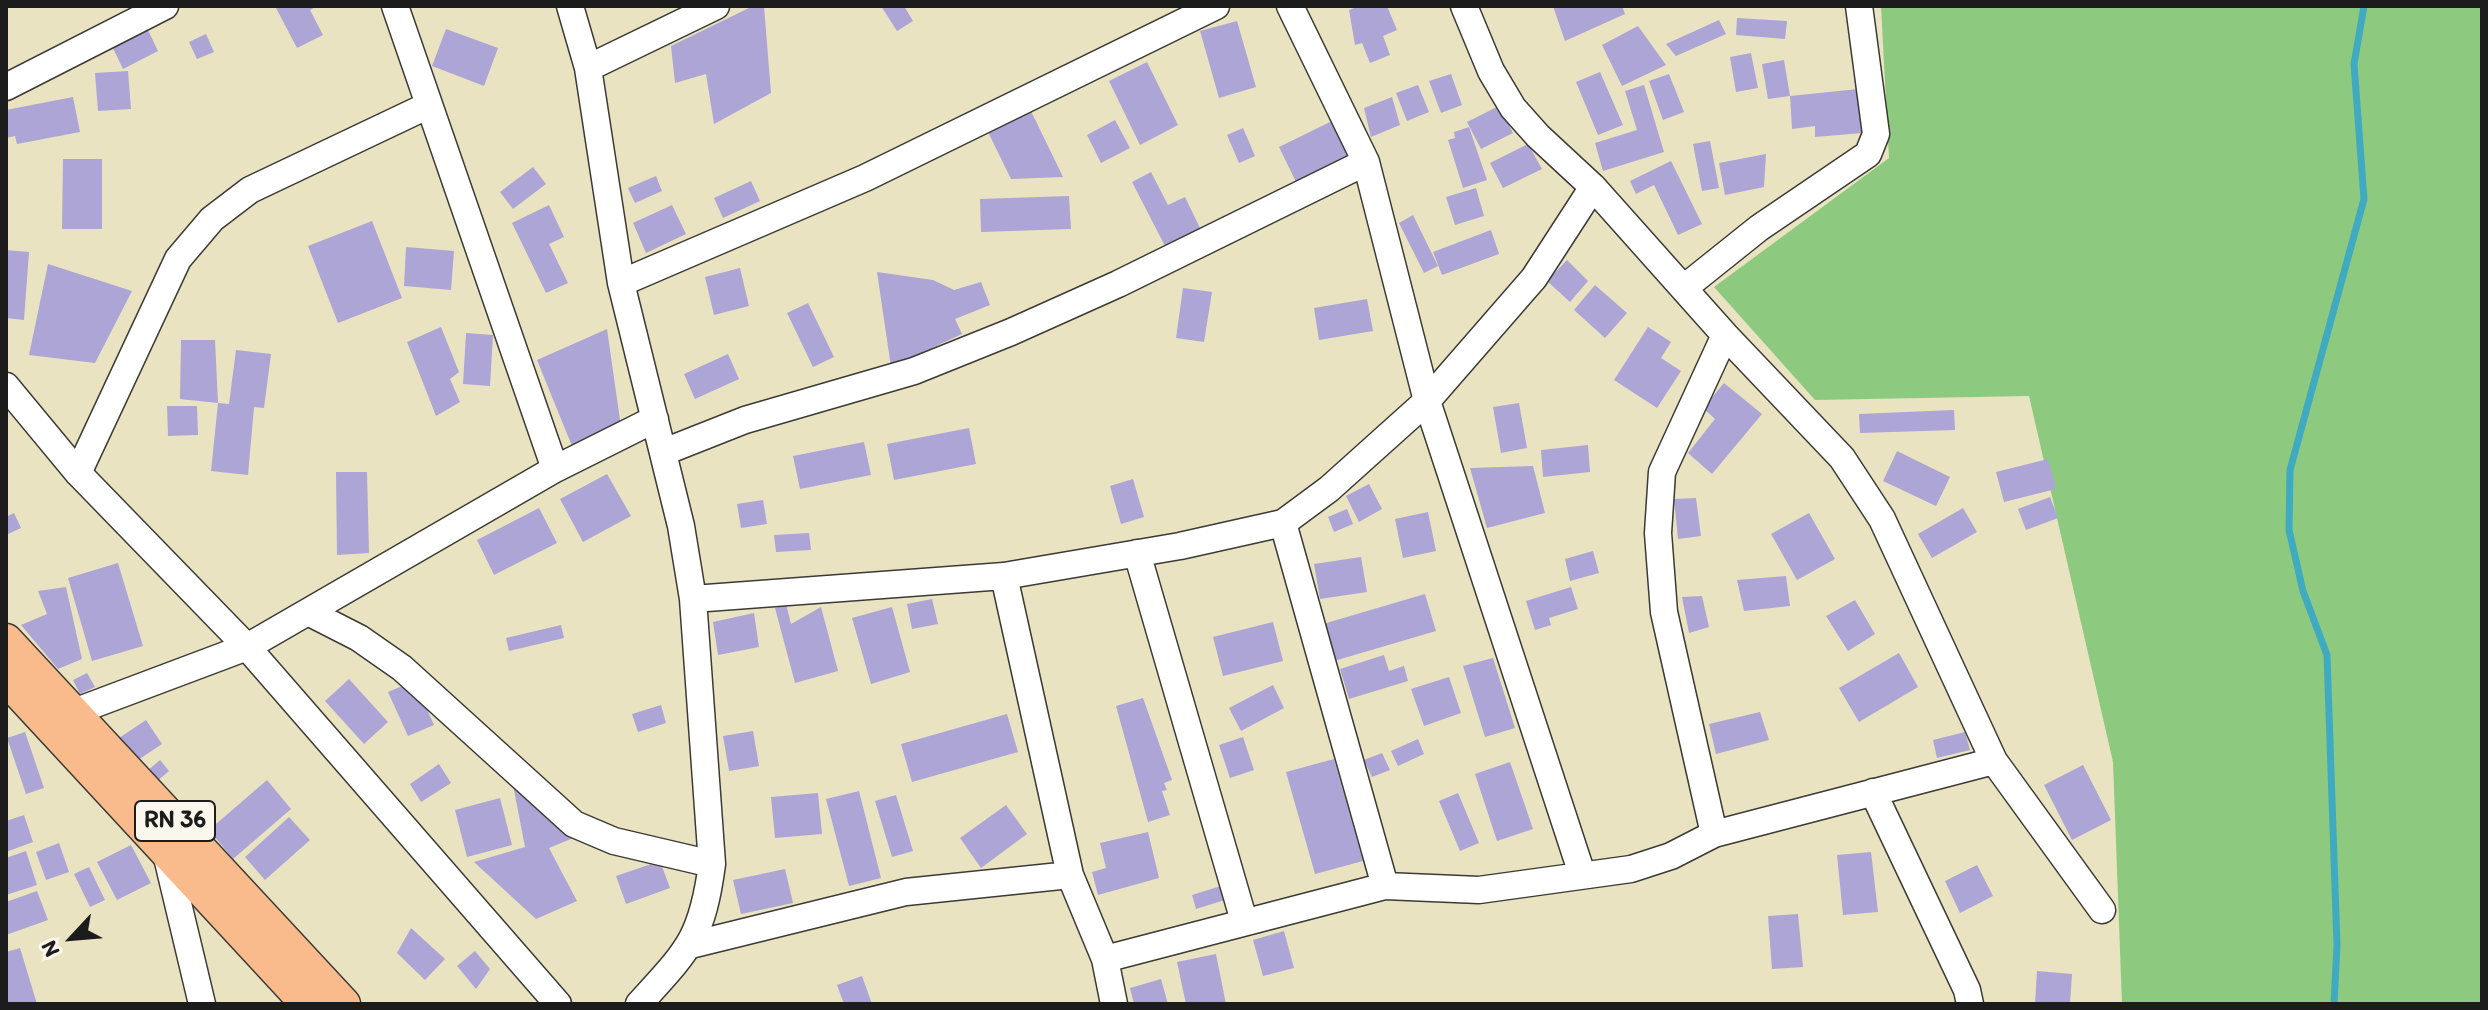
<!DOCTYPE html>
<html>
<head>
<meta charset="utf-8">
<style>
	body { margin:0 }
	#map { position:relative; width:2488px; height:1010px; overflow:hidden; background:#eae3c1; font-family:Itim,sans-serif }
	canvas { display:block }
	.frame { position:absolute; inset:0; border:8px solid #1c1c1c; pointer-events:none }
	.north { position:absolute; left:32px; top:898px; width:80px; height:80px; -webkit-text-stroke:6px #fbf7ec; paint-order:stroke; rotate:244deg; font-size:22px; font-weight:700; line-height:32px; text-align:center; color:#1c1c1c }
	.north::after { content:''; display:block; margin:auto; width:28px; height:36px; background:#1c1c1c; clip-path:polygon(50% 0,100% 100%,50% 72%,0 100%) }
</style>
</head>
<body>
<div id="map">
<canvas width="2488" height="1010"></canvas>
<div class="frame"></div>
<div class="north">N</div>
</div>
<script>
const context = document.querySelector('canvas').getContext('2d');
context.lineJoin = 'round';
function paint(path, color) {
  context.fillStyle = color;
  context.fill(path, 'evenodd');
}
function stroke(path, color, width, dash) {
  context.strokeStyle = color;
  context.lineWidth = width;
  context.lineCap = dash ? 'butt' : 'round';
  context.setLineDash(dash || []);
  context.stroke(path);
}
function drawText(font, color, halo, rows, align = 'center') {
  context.font = font + ' Itim,sans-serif';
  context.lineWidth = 6;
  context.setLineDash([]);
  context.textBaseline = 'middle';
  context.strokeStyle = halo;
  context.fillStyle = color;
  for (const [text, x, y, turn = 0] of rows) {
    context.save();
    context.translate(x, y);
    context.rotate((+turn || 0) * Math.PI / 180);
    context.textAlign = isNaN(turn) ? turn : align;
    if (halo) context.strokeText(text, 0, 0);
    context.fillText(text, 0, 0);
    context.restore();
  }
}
const green = new Path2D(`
	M1881 6H2482V1004H2122L2113 762 2029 396 1815 400 1714 287 1889 158Z`);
const stream = new Path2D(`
	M2334 1004 2337 945 2327 655 2303 591 2289 530 2290 470 2364 199 2354 64 2364 6`);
const building = new Path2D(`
	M275 6H318L310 10 323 35 297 48Z
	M753 6H764L771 93 714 124 706 74 675 83 671 46Z
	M881 6H904L913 21 897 31Z
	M1360 6H1387L1397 30 1383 36 1390 55 1370 63 1362 43 1355 45 1349 10Z
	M1553 6H1622L1625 14 1565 41Z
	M1737 18 1787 21 1785 39 1736 35Z
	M1719 20 1726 34 1676 56 1666 44Z
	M1237 21 1256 87 1219 98 1200 31Z
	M144 22 158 51 123 69 109 40Z
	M1638 26 1666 65 1622 86 1602 45Z
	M446 29 498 48 484 86 432 66Z
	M206 34 214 52 197 59 189 42Z
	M1751 53 1758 88 1736 92 1730 57Z
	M1784 60 1790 96 1768 99 1762 64Z
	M1147 62 1178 125 1140 145 1109 81Z
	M128 71 131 109 98 111 95 73Z
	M1600 72 1623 125 1598 135 1576 82Z
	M1451 74 1462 105 1441 113 1429 81Z
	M1669 74 1684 112 1663 120 1649 81Z
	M1418 85 1429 112 1407 121 1396 93Z
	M1644 85 1664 152 1603 171 1595 143 1637 130 1625 91Z
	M1858 89 1862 133 1815 137V126L1792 129 1790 96Z
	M73 97 80 132 17 144 15 136 6 138V110Z
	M1392 97 1400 125 1371 137 1364 108Z
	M1499 106 1513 133 1481 149 1467 122Z
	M1031 111 1063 177 1011 179 988 132Z
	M1115 120 1130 148 1101 163 1087 135Z
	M1332 121 1350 157 1297 184 1279 147Z
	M1469 127 1487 180 1463 188 1448 140 1455 138 1454 132Z
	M1243 128 1255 156 1239 163 1227 135Z
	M1710 141 1719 188 1702 191 1693 144Z
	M1528 144 1542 169 1503 188 1490 163Z
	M1766 154 1764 187 1725 195 1719 163Z
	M63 159H102V229H62Z
	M1671 161 1702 224 1678 235 1654 185 1636 194 1630 181Z
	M533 167 546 184 513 209 500 192Z
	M1151 172 1168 205 1185 197 1200 228 1165 246 1132 182Z
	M656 176 662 191 635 203 628 188Z
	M751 181 760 201 723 218 714 198Z
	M1476 188 1484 216 1455 225 1446 197Z
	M1069 196 1071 229 981 232 980 199Z
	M549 205 564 237 549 244 568 283 546 293 512 223Z
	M672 205 686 234 646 253 633 223Z
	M1413 215 1438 266 1424 273 1399 223Z
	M372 221 402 298 338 323 308 246Z
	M1491 230 1499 254 1442 275 1433 252Z
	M406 247 454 251 451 290 404 286Z
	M6 250 29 252 24 320 6 318Z
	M1567 260 1588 281 1570 302 1547 281Z
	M48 264 132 291 95 363 29 355Z
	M740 268 749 306 714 315 705 277Z
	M877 272 933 280 954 290 981 282 990 305 955 319 962 334 891 367Z
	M1595 285 1627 313 1605 338 1574 310Z
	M1183 288 1212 292 1204 342 1176 338Z
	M1367 299 1373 331 1319 340 1314 308Z
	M808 303 834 357 813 367 787 313Z
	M441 327 459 372 450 379 460 402 436 416 407 342Z
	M1648 327 1671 342 1661 358 1681 371 1657 408 1614 380Z
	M607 329 621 427 572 446 537 360Z
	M466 333 493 335 490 386 463 384Z
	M181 340H215L218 403 180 399Z
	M236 350 271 354 264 408 254 407 248 475 211 471 218 403 229 404Z
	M728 354 739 379 695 399 684 374Z
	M1724 383 1762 414 1712 474 1688 453 1715 419 1703 408Z
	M1519 403 1527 448 1501 453 1493 407Z
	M167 406H197L198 435 168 436Z
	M1954 410 1955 430 1860 433 1859 414Z
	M969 428 976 464 894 480 887 444Z
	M864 442 871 475 800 489 793 456Z
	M1588 445 1590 472 1543 477 1541 450Z
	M1897 451 1950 477 1936 506 1883 481Z
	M2048 459 2056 489 2004 502 1996 472Z
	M1533 466 1545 513 1487 528 1470 468Z
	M336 472H367L369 553 337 555Z
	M607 474 631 516 583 542 560 499Z
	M1133 479 1144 517 1121 524 1110 486Z
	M1369 484 1382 509 1359 522 1346 496Z
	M2050 497 2058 518 2026 530 2018 509Z
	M1696 498 1701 536 1678 539 1674 499Z
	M763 500 767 524 741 528 737 504Z
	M539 508 557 543 494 575 477 540Z
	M1963 508 1977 532 1932 558 1918 534Z
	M1347 509 1353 524 1334 532 1328 517Z
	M1428 512 1436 551 1403 558 1395 519Z
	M14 513 21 528 6 535V517Z
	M1809 513 1835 559 1797 580 1771 534Z
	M809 533 811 550 776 552 774 535Z
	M1593 551 1599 573 1570 581 1565 559Z
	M1361 557 1367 592 1320 599 1314 564Z
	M118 563 143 646 92 661 68 578Z
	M1786 576 1790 606 1744 611 1737 580Z
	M66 587 82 659 58 669 21 625 47 614 38 591Z
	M1571 587 1578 609 1549 618 1551 625 1535 630 1526 601Z
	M1425 594 1436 631 1334 661 1323 624Z
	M1702 596 1709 627 1689 633 1682 597Z
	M932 599 938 624 912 629 907 604Z
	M1855 600 1875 634 1848 651 1826 616Z
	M786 604 791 624 821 607 838 671 795 683 775 608Z
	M892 607 910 672 871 684 852 618Z
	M754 613 759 647 718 655 713 622Z
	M1273 622 1283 661 1223 676 1213 637Z
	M561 625 564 638 509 651 506 638Z
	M1899 653 1918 687 1859 722 1839 688Z
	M1384 655 1389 671 1404 666 1408 681 1349 699 1340 669Z
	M1493 658 1515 728 1485 737 1463 666Z
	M87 673 95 687 80 694 73 680Z
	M1449 677 1461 713 1424 726 1411 689Z
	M349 679 388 722 364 744 325 701Z
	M414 681 434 725 408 736 388 692Z
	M1273 685 1284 708 1241 731 1229 708Z
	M1143 698 1172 780 1164 783 1167 790 1162 791 1170 815 1148 822 1116 706Z
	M661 705 666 723 638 732 632 714Z
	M1760 712 1769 740 1716 754 1709 724Z
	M1007 714 1018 752 912 782 901 744Z
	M146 720 162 744 135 762 119 738Z
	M753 731 759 766 729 771 723 736Z
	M25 732 44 788 26 794 7 738Z
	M1965 732 1970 750 1937 758 1933 740Z
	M1243 737 1254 770 1230 778 1219 745Z
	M1418 739 1424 754 1398 766 1391 751Z
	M1382 753 1390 770 1372 777 1364 760Z
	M1334 759 1363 861 1315 874 1286 772Z
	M160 760 169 771 155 783 146 772Z
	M1510 762 1533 829 1497 841 1475 774Z
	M439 764 451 783 421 802 410 784Z
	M2083 765 2111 820 2072 840 2044 785Z
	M267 780 291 809 233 859 209 830Z
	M513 785 578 836 549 848 577 901 536 919 474 862 525 847Z
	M859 791 881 878 849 886 826 799Z
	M818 793 822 834 775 838 771 797Z
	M1458 793 1479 843 1460 851 1439 801Z
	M896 795 913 851 892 857 875 801Z
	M500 798 512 845 467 857 455 810Z
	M1006 805 1027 834 981 868 960 838Z
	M24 815 33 842 6 852V821Z
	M289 817 310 840 265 880 245 857Z
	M1148 832 1159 878 1098 895 1092 872 1106 868 1100 843Z
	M59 843 69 872 46 880 36 852Z
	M131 845 151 883 117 900 97 862Z
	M26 851 37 885 6 895V858Z
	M1871 852 1878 912 1843 915 1837 855Z
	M660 861 670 888 626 904 616 876Z
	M1977 865 1993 896 1960 913 1945 881Z
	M89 867 105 900 90 907 74 874Z
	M785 869 793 903 741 914 733 880Z
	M1224 885 1228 899 1196 909 1192 895Z
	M37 891 48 920 6 935V902Z
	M1798 914 1803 967 1772 969 1768 916Z
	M411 928 445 959 425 980 397 953Z
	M1284 931 1294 968 1263 976 1253 940Z
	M20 948 37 1004H6V952Z
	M475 951 490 969 476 989 457 966Z
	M1216 954 1226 1004H1186L1177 962Z
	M2037 971 2072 974 2070 1004H2035Z
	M862 976 872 1004H844L837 985Z
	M1161 979 1168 1004H1134L1130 988Z`);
const minor = new Path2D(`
	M395 6 555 469
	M570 6 588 68 621 283 681 526 693 599 712 864C702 939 688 950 639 1004
	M1290 6 1366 162 1427 401 1582 874
	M1464 6 1491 71 1513 108 1538 136 1593 187 1725 335 1842 458 1882 519 1994 761 2102 910
	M588 68 716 6
	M6 87 165 6
	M621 283 865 178 1216 6
	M1684 288 1759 228 1868 154 1876 134 1859 6
	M6 386 78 473 247 647 558 1004
	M664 452 745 420 914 371 1011 332 1118 284 1366 162
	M78 473 178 259 212 219 250 190 429 105
	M1283 523 1385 886
	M1137 553 1244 921
	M1004 576 1070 875 1105 959 1114 1004
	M693 599 1004 576 1180 546 1283 523 1329 489 1427 401 1534 278 1593 187
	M308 612 359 638 402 668 574 824 614 841 712 864
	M74 712 247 647 555 469 655 419
	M1873 792 1967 990 1970 1004
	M1714 834 1664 612 1658 533 1662 472 1725 335
	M165 849 202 1004
	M691 945 906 892 1070 875
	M1105 959 1385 886 1479 890 1631 869 1671 856 1714 834 1994 761`);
const major = new Path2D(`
	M6 640 344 1004
	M6 679 307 1004`);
const shields = [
	[175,821,80]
];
const shieldNames = [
	["RN 36",175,821]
];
paint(green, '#8dca80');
stroke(stream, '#40aac0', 7);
paint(building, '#aca5d6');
stroke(minor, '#3b3a35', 29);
stroke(major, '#3b3a35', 35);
stroke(minor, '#fff', 26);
stroke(major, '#fabb8c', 32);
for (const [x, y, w] of shields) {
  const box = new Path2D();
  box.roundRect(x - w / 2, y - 20, w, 40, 6);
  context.fillStyle = '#fbf7ec';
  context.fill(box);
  stroke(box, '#1c1c1c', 2);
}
drawText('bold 24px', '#1c1c1c', null, shieldNames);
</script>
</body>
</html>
